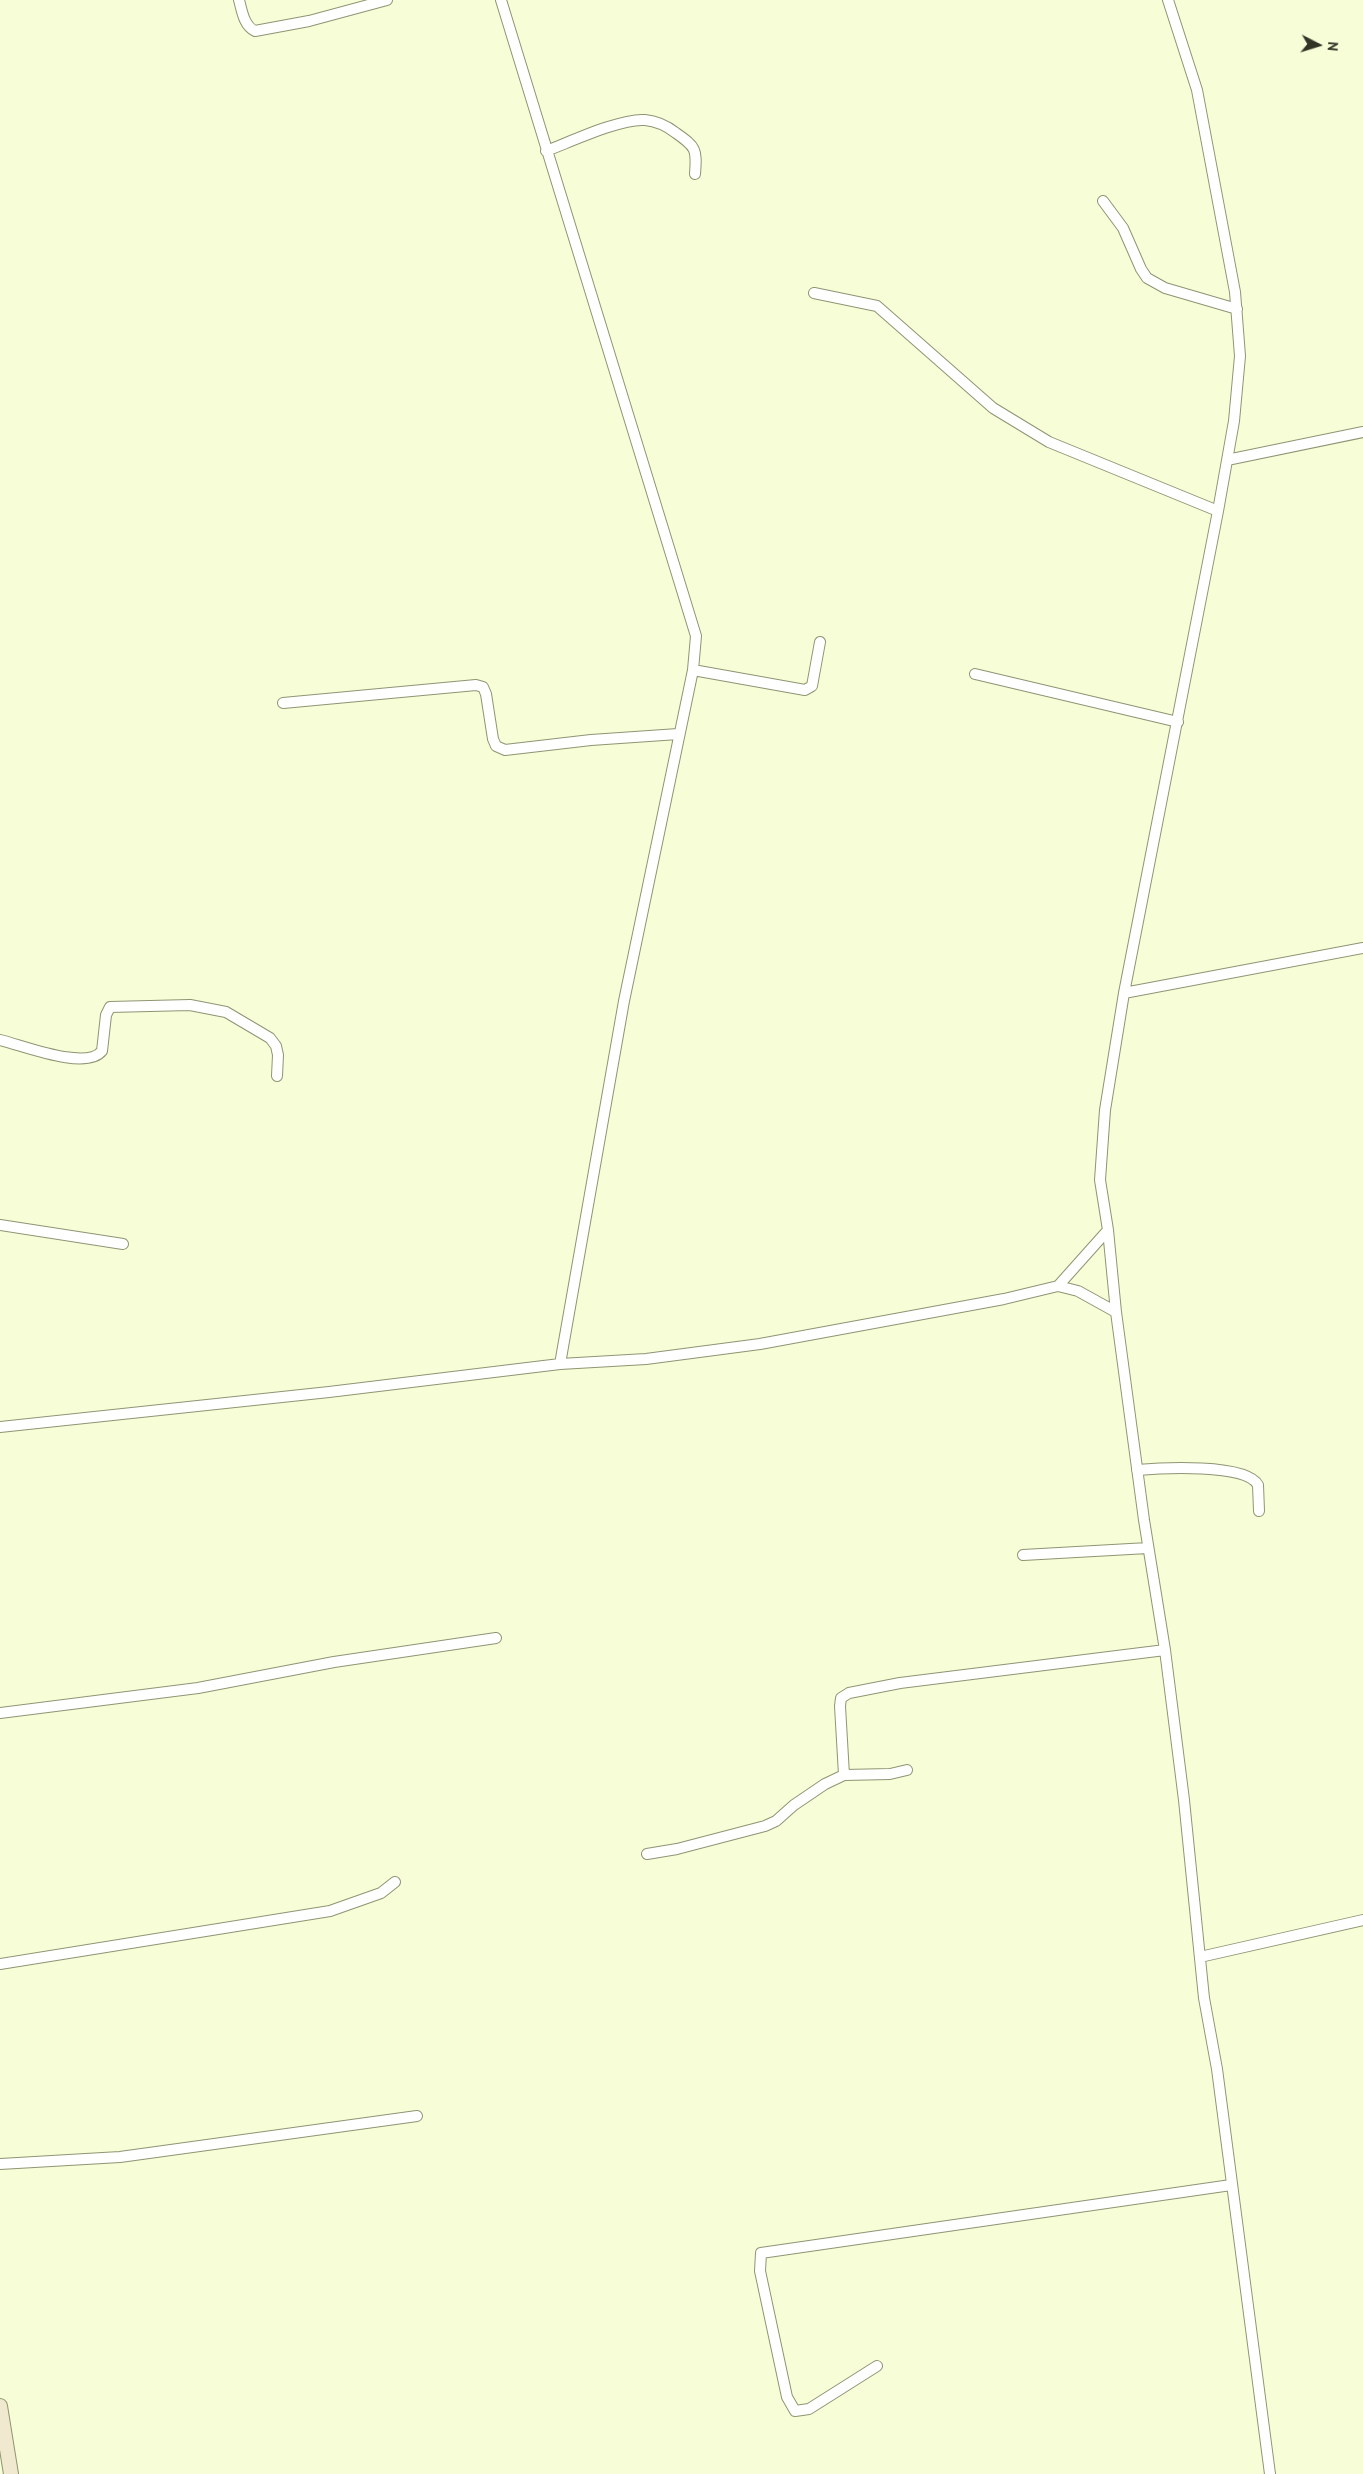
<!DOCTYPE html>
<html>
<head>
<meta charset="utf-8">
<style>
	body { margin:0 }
	#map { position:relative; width:1363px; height:2474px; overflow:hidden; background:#f6fdd7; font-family:"PT Sans",sans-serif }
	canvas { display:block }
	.north { position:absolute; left:1293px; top:20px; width:50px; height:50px; -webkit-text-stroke:4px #f6fdd7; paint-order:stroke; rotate:95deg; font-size:14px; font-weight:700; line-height:20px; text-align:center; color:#323426 }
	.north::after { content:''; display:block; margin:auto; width:18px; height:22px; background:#323426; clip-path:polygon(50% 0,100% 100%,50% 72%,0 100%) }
</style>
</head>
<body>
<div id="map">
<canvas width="1363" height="2474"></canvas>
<div class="north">N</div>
</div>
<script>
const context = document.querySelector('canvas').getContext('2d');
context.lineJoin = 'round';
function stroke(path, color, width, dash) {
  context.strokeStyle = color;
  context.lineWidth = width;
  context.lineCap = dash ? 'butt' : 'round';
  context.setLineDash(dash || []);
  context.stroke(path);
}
const minor = new Path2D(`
	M239 0C242 11 244 26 255 31L309 21 387 0
	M501 0 696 636 693 670 624 1001 560 1364
	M1168 0 1197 90 1235 292 1240 356 1234 421 1218 511 1124 993 1105 1110 1100 1180 1108 1230 1116 1312 1144 1520 1165 1650 1184 1800 1204 1998 1217 2069 1270 2474
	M546 151C570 142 621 118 645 120 657 121 667 126 676 133 696 147 697 149 695 174
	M1103 201 1123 228 1141 269 1147 278 1165 288 1237 309
	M814 293 877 306 993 408 1049 442 1218 511
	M1227 460 1363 432
	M693 670 805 690 812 686 820 642
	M975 674 1178 722
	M283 703 476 685 483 687 486 694 493 739 496 746 505 750 591 740 678 734
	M1124 993 1363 948
	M0 1040C22 1045 86 1071 102 1051L106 1015 110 1007 190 1005 226 1012 270 1038 276 1046 278 1055 277 1076
	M0 1225 123 1244
	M1058 1286 1108 1230
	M0 1427 329 1392 560 1364 646 1359 760 1344 1004 1299 1058 1286 1078 1291 1116 1312
	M1137 1470C1160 1468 1246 1463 1258 1485L1259 1511
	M1023 1555 1148 1548
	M0 1713 198 1688 334 1662 496 1638
	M844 1775 840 1706 841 1698 849 1693 900 1683 1165 1650
	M647 1854 677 1849 765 1826 776 1821 794 1805 825 1784 844 1775 890 1774 907 1770
	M1200 1957 1363 1920
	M0 1964 330 1911 381 1893 395 1882
	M0 2164 120 2157 417 2116
	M877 2366 809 2409 795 2411 787 2397 760 2271 761 2253 1231 2185`);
const secondary = new Path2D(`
	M0 2406 11 2474`);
stroke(minor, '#8f9573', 12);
stroke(secondary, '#8f9573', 16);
stroke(minor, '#fff', 10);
stroke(secondary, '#f0e8cf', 14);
</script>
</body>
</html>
